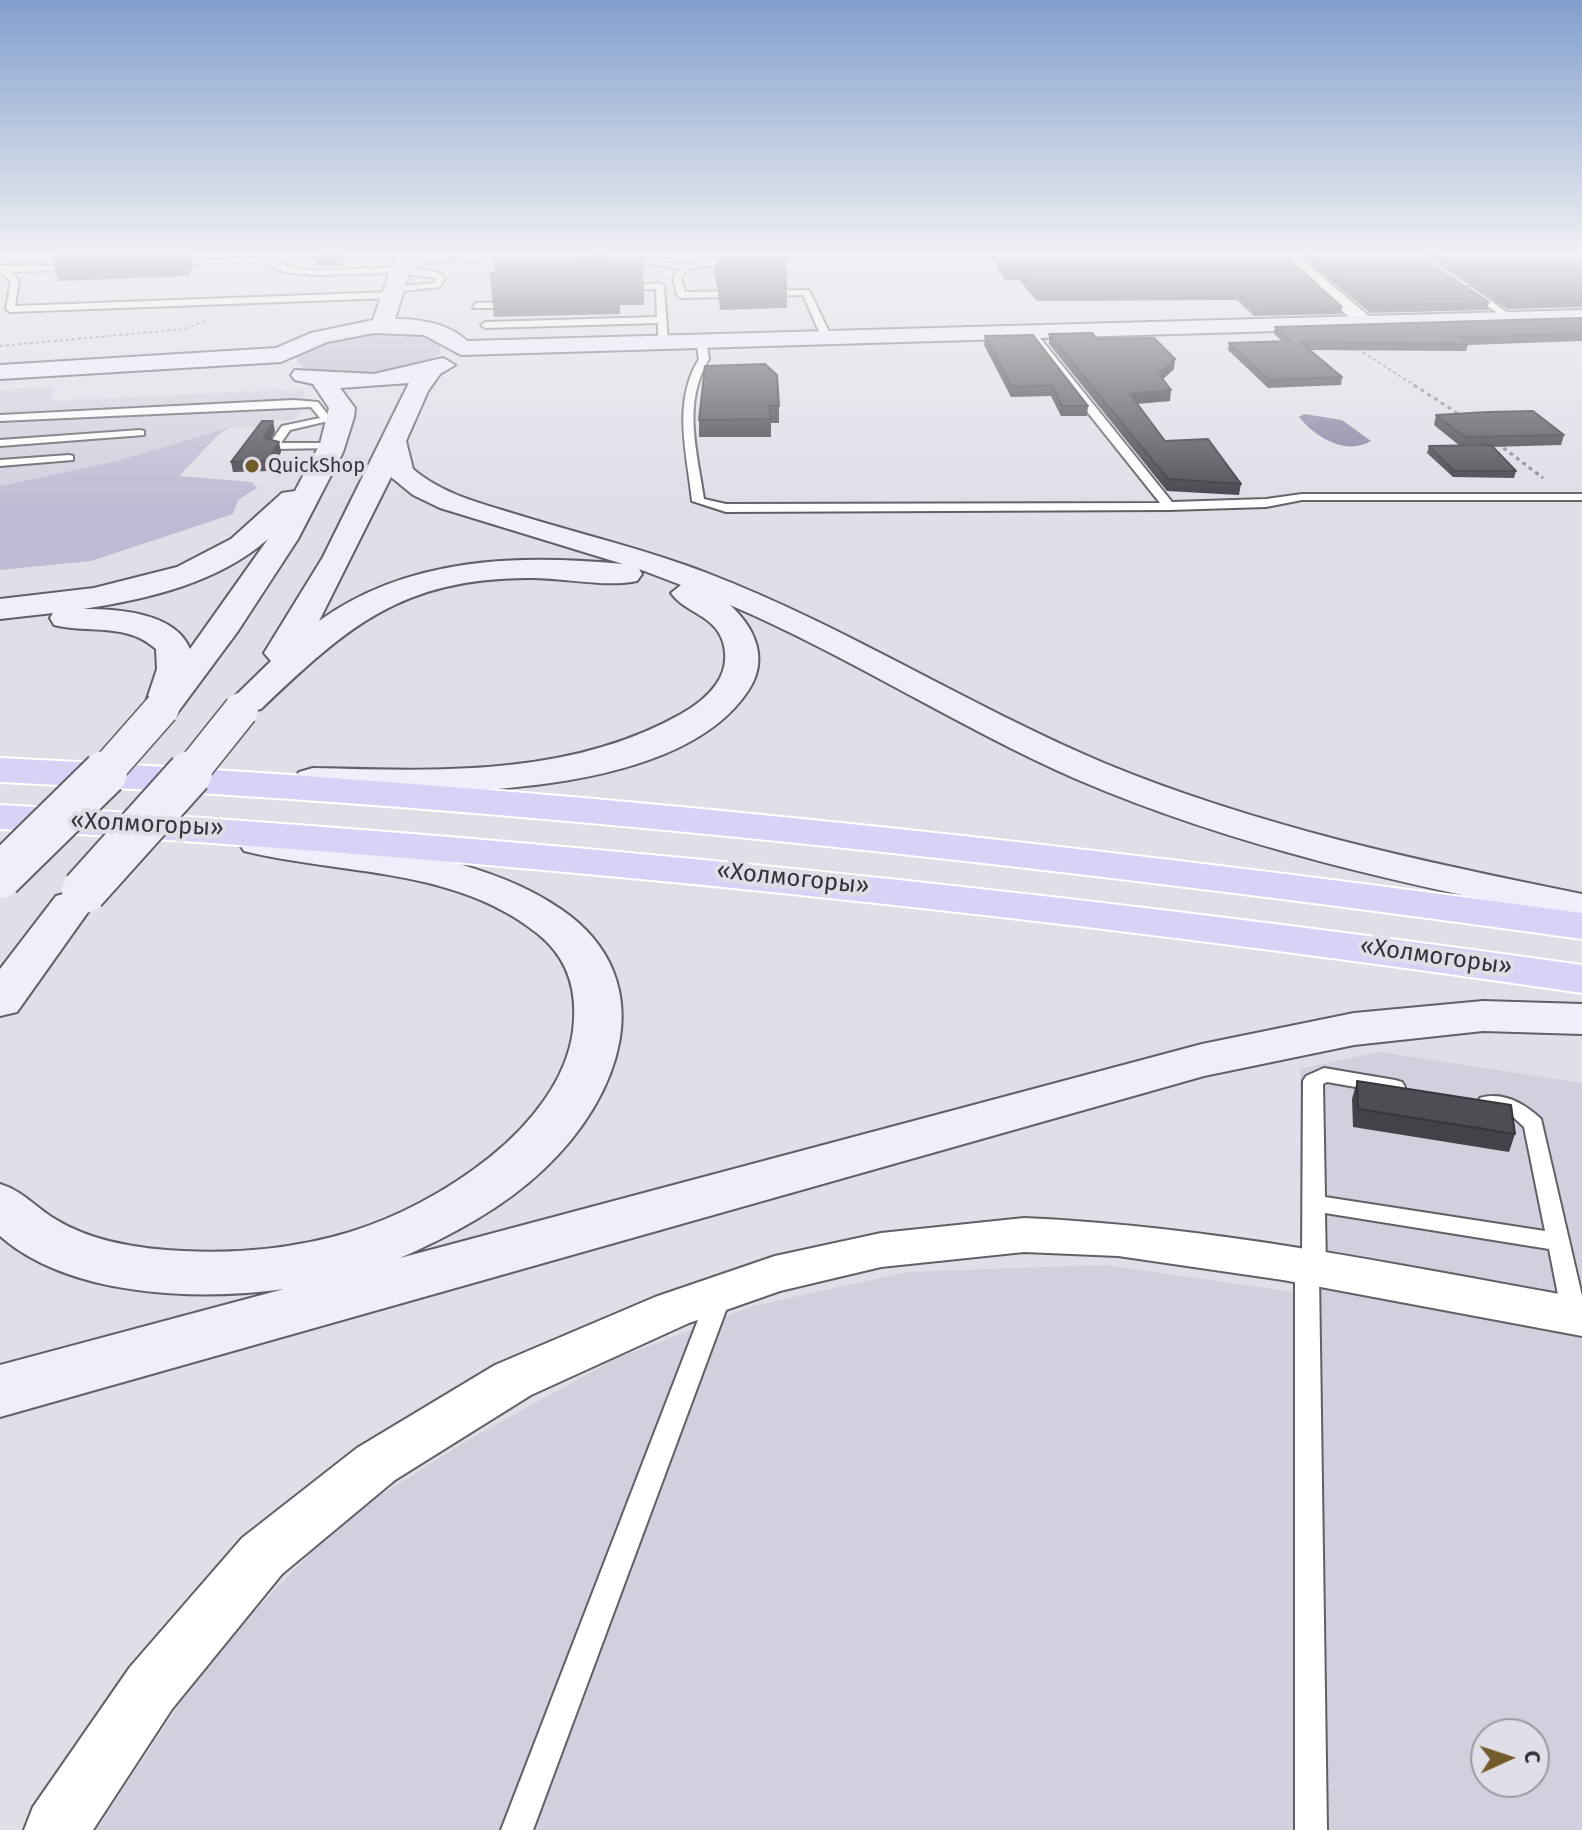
<!DOCTYPE html>
<html>
<head>
<meta charset="utf-8">
<style>
	body { margin:0 }
	#map { position:relative; width:1582px; height:1830px; overflow:hidden; background:#e0dee7; font-family:"Fira Sans",sans-serif }
	canvas { display:block }
	.north { position:absolute; left:1470px; top:1718px; width:80px; height:80px; box-sizing:border-box; background:#e0dee7; border:2px solid #9b9aa1; border-radius:50%; rotate:87deg; font-size:22px; font-weight:700; line-height:32px; text-align:center; color:#343337 }
	.north::after { content:''; display:block; margin:auto; width:28px; height:36px; background:#735c2c; clip-path:polygon(50% 0,100% 100%,50% 72%,0 100%) }
</style>
</head>
<body>
<div id="map">
<canvas width="1582" height="1830"></canvas>
<div class="north">С</div>
</div>
<script>
const context = document.querySelector('canvas').getContext('2d');
context.lineJoin = 'round';
function paint(path, color) {
  context.fillStyle = color;
  context.fill(path, 'evenodd');
}
function stroke(path, color, width, dash) {
  context.strokeStyle = color;
  context.lineWidth = width;
  context.lineCap = dash ? 'butt' : 'round';
  context.setLineDash(dash || []);
  context.stroke(path);
}
function drawText(font, color, halo, rows, align = 'center') {
  context.font = font + ' "Fira Sans",sans-serif';
  context.lineWidth = 8;
  context.setLineDash([]);
  context.textBaseline = 'middle';
  context.strokeStyle = halo;
  context.fillStyle = color;
  for (const [text, x, y, turn = 0] of rows) {
    context.save();
    context.translate(x, y);
    context.rotate((+turn || 0) * Math.PI / 180);
    context.textAlign = isNaN(turn) ? turn : align;
    if (halo) context.strokeText(text, 0, 0);
    context.fillText(text, 0, 0);
    context.restore();
  }
}
const built = new Path2D(`
	M621 251H810L811 252 649 259V253L622 254Z
	M55 387 50 401 304 389V406L295 420H273L269 427H231L117 461 0 486V390Z
	M1379 1052 1582 1083V1830H96L213 1654 343 1519 475 1436 615 1359 753 1306 908 1272 1106 1265 1300 1293V1069ZM1486 1734H1534V1782H1486Z`);
const green = new Path2D(`
	M423 251H458L454 264 420 268Z
	M370 332 421 336 440 345V353C419 376 320 384 297 363V353L310 345Z
	M231 427 219 434 179 476 252 482 257 488 238 500 233 514 91 561 0 570V486L117 461Z`);
const water = new Path2D(`
	M1304 414 1342 420 1371 441C1346 456 1315 437 1299 417Z`);
const pathFar1 = new Path2D(`
	M463 251V266
	M465 265 477 261V251
	M451 266 501 267
	M0 346 185 329 204 321
	M1358 349 1417 387`);
const path = new Path2D(`
	M1414 385 1460 415
	M1497 443 1543 478`);
const service = new Path2D(`
	M819 251 816 255 759 258 688 269 681 278 685 292 809 290 831 336 826 339 821 336 803 295 681 298 677 295 673 277 680 269 616 258 620 256 684 265 759 254Z
	M261 257C278 262 291 269 309 270 335 272 432 260 445 278L440 287 393 292 390 287 434 283 437 278 396 273 313 275 284 272 260 261 170 265 166 263Z
	M80 265 77 269 10 272 19 280 15 306 391 292 395 295 391 298 10 312 6 309 11 281 0 272V266Z
	M660 283 664 286 668 341 663 344 658 341V323L485 328 481 325 485 322 657 317 656 289 622 290 618 287Z
	M1465 287H1471L1515 318 1508 320 1465 291Z
	M476 303 516 302 520 305 516 308H473Z
	M1032 328 1172 502 1266 499 1302 494H1582V500H1302L1266 507 1169 510 726 512 692 501C687 453 672 403 699 359L696 340 701 337 706 340 709 359C682 403 697 451 704 499L726 504 1160 503 1057 374 1027 331Z
	M293 400 318 402 329 416 336 415 341 418 290 430 281 443H333L337 444V448L273 449 268 446 282 426 320 418 311 407 0 421V415Z
	M140 430 144 431V435L0 446V440Z
	M69 455 73 456V460L0 466V460Z
	M1324 1068 1395 1080 1402 1082 1405 1087 1402 1092 1395 1094 1327 1082 1323 1084 1325 1197 1545 1231 1524 1127 1510 1114 1480 1108 1477 1103 1480 1098C1503 1091 1525 1104 1541 1119L1582 1296V1322L1574 1324 1565 1322 1562 1315 1549 1249 1325 1213 1326 1268 1319 1275 1327 1830H1295V1267L1302 1260 1303 1081 1306 1076Z
	M720 1285 728 1287 732 1294 533 1830H501L708 1294 712 1287Z`);
const minor = new Path2D(`
	M1275 251H1292L1371 318V326H1359Z
	M1024 1218C1212 1226 1397 1265 1582 1298V1336L1283 1280 1118 1256 1024 1252 881 1267 780 1291 689 1323 531 1395 395 1480 282 1574 172 1709 93 1830H24L33 1807 130 1667 242 1538 357 1448 495 1365 655 1297 775 1256 881 1233Z`);
const secondary = new Path2D(`
	M397 251H416L395 319C421 319 448 323 467 341L1582 310V322L461 355 424 335 374 333 327 342 281 362 0 379V365L276 348 311 333 373 320Z
	M443 358 455 365 440 374 428 391 406 441 413 469C440 493 480 503 515 514 579 534 645 549 707 573 845 626 969 706 1104 763 1259 827 1419 861 1582 894V920C1409 885 1239 849 1076 779 958 727 849 656 730 605 756 629 769 660 748 691 675 801 431 794 313 792L299 788 294 780 299 772 313 768C438 771 569 777 681 714 708 699 733 675 723 642 715 615 685 613 671 593L681 585 639 569 642 574 637 581C607 588 560 577 527 578 401 579 348 626 261 709L248 712 235 709 230 701 271 661 264 653 323 557 409 383 340 388 355 408 354 417 343 452 298 539 238 631 175 716 162 719 149 716 144 708 157 669 156 649C126 622 90 634 54 625L50 618 53 613 0 619V599L94 588 177 567 231 539 282 493 295 491 320 444 329 408 313 384 295 380 291 375 295 370 374 374ZM391 477 413 495 440 508 623 564C517 554 408 557 319 621ZM268 539 190 649C175 612 117 609 83 609 148 599 218 583 268 539Z
	M259 830C353 842 483 854 562 910 664 981 620 1098 544 1169 503 1208 452 1235 400 1258L1202 1044 1354 1013 1483 1001 1582 1004V1034L1483 1031 1354 1045 1204 1076 0 1417V1365L284 1289C198 1301 69 1297 0 1236V1184C23 1191 35 1207 55 1219 92 1242 140 1249 183 1251 238 1254 298 1248 350 1232 438 1205 560 1127 573 1031 578 992 569 959 538 934 456 867 341 875 244 851L238 842 244 833Z
	M71 892 86 896 93 905 17 1012 0 1016V969L56 896Z`);
const trunk = new Path2D(`
	M0 758C530 783 1056 841 1582 913V939C1056 866 531 807 0 782Z
	M0 805C530 836 1056 891 1582 965V993C1057 916 530 861 0 829Z`);
const secondaryBridgeFar1 = new Path2D(`
	M103 775 162 708
	M189 775 241 710`);
const secondaryBridge = new Path2D(`
	M0 876 105 773
	M84 891 190 773`);
const wall = new Path2D(`
	M15 251H201L198 256H191L193 267 189 276 58 281 51 253 16 254Z
	M314 251H345L342 266H316Z
	M498 251H643L644 305H620V314L494 317 490 277 495 272 494 265Z
	M985 251H1280L1342 307 1341 314 1254 316 1237 300 1037 301 1019 280H1005Z
	M1295 251H1411L1489 302 1487 310 1370 313Z
	M1417 251H1582V307L1507 309Z
	M717 252 787 260V308L720 310 715 267H718Z
	M1582 318V341L1468 345 1466 351 1309 350 1342 377 1341 385 1268 388 1228 350 1229 343 1282 341 1274 334 1275 327Z
	M1049 334 1174 369 1163 379 1170 401 1137 404 1165 441 1241 484 1239 495 1167 491 1049 344Z
	M985 336 1088 406 1087 416H1061L1051 396 1011 397 984 345Z
	M705 366 779 406V423H771V437H699V420Z
	M1436 415 1564 435 1561 445 1492 447 1516 471 1514 478 1453 477 1427 453 1429 446H1460L1434 425Z
	M275 431 271 440 281 452 270 471 233 472 231 462Z
	M1357 1081 1515 1134 1509 1152 1353 1127 1352 1099Z`);
const shadedWall = new Path2D(`
	M183 251H190L193 267 189 276Z
	M339 251H345L342 266Z
	M594 251 596 275H592V262Z
	M1175 359 1174 369 1157 384 1159 374Z
	M1171 390 1170 401 1129 404 1130 394Z
	M273 421 275 431 266 449 264 438Z
	M279 442 281 452 270 471 268 461Z`);
const building = new Path2D(`
	M498 251H594L592 262 494 265Z
	M783 251 787 260 719 262 717 252Z
	M990 251H1280L1342 307 1256 309 1238 293 1038 294 1020 273H1005Z
	M1304 251H1411L1489 302 1371 306Z
	M1429 251H1582V300L1509 302Z
	M605 254H642V266H618V274L490 277 491 272 598 269 606 263Z
	M715 267H718V283H717Z
	M1582 318V334L1459 337 1468 344 1300 342 1342 377 1269 380 1229 343 1291 341 1275 327Z
	M1092 333 1097 339 1154 338 1175 359 1159 374 1171 390 1130 394 1165 441 1208 439 1241 484 1168 479 1049 334Z
	M1033 335 1088 406H1062L1052 385 1012 387 985 336Z
	M765 364 777 375 779 406H769L771 419 699 420 705 366Z
	M1533 411 1564 435 1465 437 1436 415 1488 412Z
	M262 421H273L264 438 279 442 268 461 231 462Z
	M1491 445 1516 471H1454L1429 446Z
	M1357 1081 1511 1105 1515 1134 1358 1109Z`);
const markers = [
	[252,466,8,"#735c2c"]
];
const farPoinames = [
	["QuickShop",268,466]
];
const streetNames = [
	["«Холмогоры»",147,825,3],
	["«Холмогоры»",793,879,6],
	["«Холмогоры»",1436,957,8]
];
paint(built, '#d2cfdf');
paint(green, '#bfbbd4');
paint(water, '#8680a1');
stroke(service, '#616067', 4);
stroke(minor, '#616067', 4);
stroke(secondary, '#616067', 4);
stroke(trunk, '#fff', 4);
stroke(pathFar1, '#89888e', 2, [3, 3]);
stroke(path, '#89888e', 3, [4, 4]);
paint(service, '#fff');
paint(minor, '#fff');
paint(secondary, '#f0eefb');
paint(trunk, '#d8d2f6');
stroke(secondaryBridgeFar1, '#616067', 37, []);
stroke(secondaryBridge, '#616067', 48, []);
stroke(secondaryBridgeFar1, '#f0eefb', 34);
stroke(secondaryBridge, '#f0eefb', 44);
paint(wall, '#434248');
paint(shadedWall, '#37363b');
paint(building, '#4e4d54');
stroke(building, '#37363b', 2);
const sky = context.createLinearGradient(0, 0, 0, 507);
sky.addColorStop(0, '#819fcc');
sky.addColorStop(0.5, '#f1f0f4');
sky.addColorStop(1, '#f1f0f400');
context.fillStyle = sky;
context.fillRect(0, 0, 1582, 507);
for (const [x, y, r, color] of markers) {
  const dot = new Path2D();
  dot.arc(x, y, r, 0, 2 * Math.PI);
  context.fillStyle = color;
  context.fill(dot);
  stroke(dot, '#e0dee7', 3);
}
drawText('20px', '#343337', '#e0dee7', farPoinames, 'left');
drawText('24px', '#343337', '#e0dee7', streetNames);
</script>
</body>
</html>
